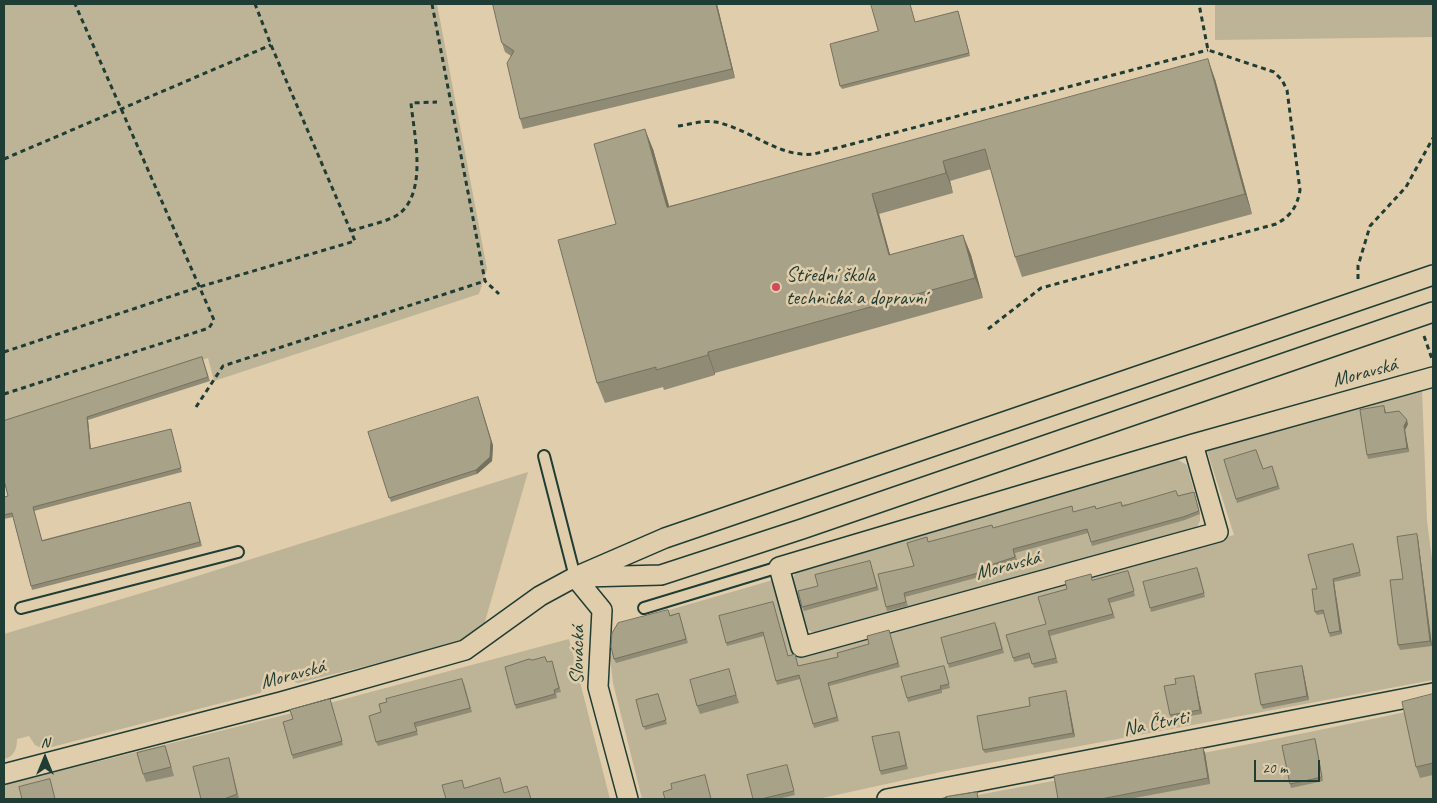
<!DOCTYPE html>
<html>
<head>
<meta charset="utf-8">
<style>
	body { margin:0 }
	#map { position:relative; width:1437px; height:803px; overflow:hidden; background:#e0cdab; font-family:Caveat,sans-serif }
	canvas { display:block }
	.frame { position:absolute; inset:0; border:5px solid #1f3d34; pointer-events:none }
	.north { position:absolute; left:20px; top:733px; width:50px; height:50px; -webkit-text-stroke:4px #e0cdab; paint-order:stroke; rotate:0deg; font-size:14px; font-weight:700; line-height:20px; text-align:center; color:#1f3d34 }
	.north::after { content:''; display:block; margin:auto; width:18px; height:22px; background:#1f3d34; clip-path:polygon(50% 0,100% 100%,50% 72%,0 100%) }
	.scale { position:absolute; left:1254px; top:760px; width:66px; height:22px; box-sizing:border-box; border:2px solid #1f3d34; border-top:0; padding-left:6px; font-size:15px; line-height:18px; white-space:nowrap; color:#1f3d34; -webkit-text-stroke:4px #e0cdab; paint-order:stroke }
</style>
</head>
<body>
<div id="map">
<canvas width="1437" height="803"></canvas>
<div class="frame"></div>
<div class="north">N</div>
<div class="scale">20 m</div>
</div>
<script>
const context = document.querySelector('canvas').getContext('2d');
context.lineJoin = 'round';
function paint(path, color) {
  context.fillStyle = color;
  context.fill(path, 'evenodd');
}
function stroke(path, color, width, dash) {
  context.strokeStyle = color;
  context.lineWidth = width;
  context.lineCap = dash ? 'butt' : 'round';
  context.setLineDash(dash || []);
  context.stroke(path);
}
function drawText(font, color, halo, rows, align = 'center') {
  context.font = font + ' Caveat,sans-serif';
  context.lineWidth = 5;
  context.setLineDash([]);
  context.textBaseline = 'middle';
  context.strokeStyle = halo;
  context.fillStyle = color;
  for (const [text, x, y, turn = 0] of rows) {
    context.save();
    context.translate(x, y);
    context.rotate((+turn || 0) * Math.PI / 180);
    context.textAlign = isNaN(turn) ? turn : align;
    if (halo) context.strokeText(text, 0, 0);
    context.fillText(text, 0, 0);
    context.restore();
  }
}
const green = new Path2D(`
	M4 4H437L487 269 479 294 214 381 208 358 4 423Z
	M1215 4H1433V37L1215 40Z
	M1422 389 1427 521 1433 566V680L941 772 818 799H642L613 683 610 658 615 636 621 624 773 580 794 654 1234 535 1207 451Z
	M1178 460 1187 465 1200 513V521L1196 529 822 633C817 633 812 633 807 629 798 621 794 592 791 580L796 573Z
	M528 472 484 625 478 638 298 683 287 680 281 671 269 674 267 685 260 693 44 749 35 745 29 736 17 739C17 749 14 757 4 759V634L172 584Z
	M569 639 610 799H4V785L292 713Z
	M1433 706V799H957C1116 769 1275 741 1433 706Z`);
const path = new Path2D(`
	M432 4 485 281 499 294
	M678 126C691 124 704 120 716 122 750 129 779 158 814 154L1208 50
	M4 159 271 45
	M351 231C364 226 388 222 399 214 428 191 414 135 411 103L437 102
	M1358 279V266L1370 226 1406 187 1433 138
	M988 329 1041 288 1276 224C1291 216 1297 207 1300 190L1287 90 1282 80 1274 72 1208 50 1199 4
	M1424 336 1432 359
	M4 352 199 287 355 241 271 45 255 4
	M4 394 209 328 214 320 75 4
	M196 407 223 366 485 281`);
const service = new Path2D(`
	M544 456 575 577
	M21 608 238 552
	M644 608 779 567`);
const minor = new Path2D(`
	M1193 444 1218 532 801 647 779 567 1193 444 1433 377
	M575 577 602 610 598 687 628 799
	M584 577 661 575 802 529 1433 312
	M4 774 281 702 465 650 540 596 575 577 665 538 1433 275
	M887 799 1433 693`);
const wall = new Path2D(`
	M493 4H717L735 78 523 129 520 119 511 56 505 52 502 43Z
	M959 14 970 56 842 89 840 86 878 31 915 22Z
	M1215 79 1252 214 1022 277 1015 257 991 169 950 181 953 193 879 214 890 255 963 235 971 255 983 298 715 373V375L664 390 663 387 605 403 597 383 616 224 653 149 669 206Z
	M202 357 210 381 88 420 91 449 171 429 182 472 34 511 42 540 190 502 202 546 32 590 13 517 4 519V497L8 496 4 421Z
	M1386 409V413L1408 424 1405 430 1409 452 1368 459 1367 455Z
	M368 432 493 445 492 461 477 474 391 502Z
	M1224 460 1263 469 1272 466 1280 489 1237 503Z
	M1194 492 1200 514 1185 520 1092 546 1088 533 1015 553 1017 560 982 571 983 576 905 597 908 606 887 611 886 607 929 542 993 528 1073 512 1096 509 1121 502 1122 505 1178 496Z
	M1418 539 1432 646 1400 650 1398 645 1403 579Z
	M1353 544 1361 576 1334 582 1342 634 1330 637 1324 614 1317 615 1315 612 1317 589Z
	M871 565 879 590 804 611 802 607 818 586Z
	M1199 572 1205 597 1151 612 1150 608Z
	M1130 576 1135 596 1110 603 1115 618 1050 636 1058 663 1034 668 1031 658 1014 662 1013 658 1046 624 1067 589 1093 580Z
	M773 602 788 656 795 654 798 666 838 657 869 644 889 630 900 667 829 686 839 721 814 728 800 679 777 685 764 636 727 646 726 643Z
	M679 613 688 643 616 663 614 659 670 615Z
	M997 627 1004 653 949 668 948 664Z
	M532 660 547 662 553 665 561 692 556 693 557 698 516 709 515 705Z
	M944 666 950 688 942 690V693L908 702 907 698Z
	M1302 666 1309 700 1263 709 1261 705Z
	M1194 676 1202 714 1171 719 1170 715Z
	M731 677 739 703 700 714 697 706Z
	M464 683 472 712 416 727 418 735 378 746 376 742 381 712Z
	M658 694 667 724 645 730 636 700Z
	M1433 694V775L1420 778 1416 767Z
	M1067 695 1075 737 985 753 983 750 1030 706Z
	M330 699 343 745 293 759 292 755 293 719Z
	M899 732 908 769 881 775 880 771Z
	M1316 743 1323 781 1291 788 1290 784Z
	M165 746 168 755 174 776 146 782 143 774Z
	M1203 748 1205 753 1210 784 1129 799H1058Z
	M229 758 239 798 236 799H201Z
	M788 769 795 795 778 799H753Z`);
const shadedWall = new Path2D(`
	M716 4H717L735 78 732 69Z
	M1208 59 1215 79 1252 214 1245 194Z
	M645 129 653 149 675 227 667 207Z
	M943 161 950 181 953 193 946 173Z
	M872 194 879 214 896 276 889 255Z
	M963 235 971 255 983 298 975 278Z
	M708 352 715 373V375L708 355Z
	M478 397 493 445 492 461 477 474 476 470Z
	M87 417 88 420 91 453 90 449Z
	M1407 420 1408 424 1405 430 1409 452 1407 448 1404 426Z
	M1417 534 1418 539 1432 646 1430 641Z
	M1333 579 1334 582 1342 634 1340 631Z
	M1302 666 1303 669 1309 700 1307 696Z
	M1194 676 1195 680 1202 714 1200 710Z
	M1066 691 1067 695 1075 737 1073 733Z
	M1203 748 1205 753 1210 784 1208 778Z`);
const building = new Path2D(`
	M493 4H716L732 69 520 119 507 63 514 51 502 43Z
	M871 4H910L915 22 958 11 969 53 840 86 830 44 878 31Z
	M1208 59 1245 194 1015 257 985 149 943 161 946 173 872 194 889 255 963 235 975 278 708 352V355L656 370V367L597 383 558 240 616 224 594 144 645 129 667 207Z
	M202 357 208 377 87 417 90 449 171 429 181 468 33 507 42 541 190 502 200 542 31 586 12 513 4 515V497L8 496 4 480V421Z
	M478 397 491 441 490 457 476 470 389 498 368 432Z
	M1384 406 1385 413 1399 411 1407 420 1404 426 1407 448 1367 455 1360 410Z
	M1256 450 1263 469 1272 466 1278 486 1236 499 1224 460Z
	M1176 491 1178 496 1194 492 1199 511 1183 517 1091 542 1087 529 1013 549 1015 557 981 568 982 572 904 593 906 602 886 607 878 574 914 566 907 543 927 537 928 542 992 525 993 528 1072 506 1073 512 1095 506 1096 509 1121 502 1122 506Z
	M1417 534 1430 641 1398 645 1390 580 1403 579 1397 537Z
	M1353 544 1360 572 1333 579 1340 631 1329 633 1323 610 1315 612 1312 589H1317L1308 555Z
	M870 561 877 587 802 607 798 591 818 586 815 575Z
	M1197 568 1204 593 1150 608 1143 582Z
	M1128 571 1134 591 1108 599 1113 614 1048 631 1056 658 1032 664 1029 653 1013 658 1006 635 1046 624 1038 597 1067 589 1065 581 1091 574 1092 580Z
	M773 602 788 656 795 654 798 666 838 657 837 653 869 644 867 636 889 630 898 663 828 683 837 717 813 724 799 675 776 681 763 632 726 643 719 616Z
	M668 610 670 616 679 613 686 639 614 659 611 647 612 633 618 623Z
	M995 623 1002 649 948 664 941 638Z
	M545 657 547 662 552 661 559 688 554 690 555 694 515 705 505 667 529 659 532 660Z
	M944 666 949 684 940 686 941 689 907 698 901 677Z
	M1302 666 1307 696 1261 705 1255 674Z
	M729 669 736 695 697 706 690 680Z
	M1194 676 1200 710 1170 715 1164 686 1176 684 1175 679Z
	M462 679 470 708 414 723 417 731 376 742 369 716 381 712 379 704 387 702 386 699Z
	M1066 691 1073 733 983 750 977 716 1030 706 1029 698Z
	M658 694 666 720 643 727 636 700Z
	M1433 694V763L1416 767 1402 702Z
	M330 699 342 741 292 755 283 722 293 719 290 710Z
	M899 732 906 765 880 771 872 737Z
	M1315 739 1322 777 1290 784 1282 746Z
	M165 746 171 767 143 774 137 753Z
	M1203 748 1208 778 1101 799H1058L1054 776Z
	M229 758 237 794 224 799H201L193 767Z
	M787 765 794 791 761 799H753L747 775Z
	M705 775 711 799H665L663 792 672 789 671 784Z
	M500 778 504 793 527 786 531 799H446L442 785 462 780 464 788Z
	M50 779 55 799H22L19 787Z
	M977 792 978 799H947L946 797Z`);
const markers = [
	[776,287,5,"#d1495b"]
];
const poiNames = [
	["Střední škola",786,276],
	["technická a dopravní",786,299]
];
const streetNames = [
	["Moravská",1365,373,-15],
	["Moravská",1008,566,-15],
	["Slovácká",578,655,-89],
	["Moravská",293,675,-15],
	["Na Čtvrti",1156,724,-11]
];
paint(green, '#bdb396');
stroke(service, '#1f3d34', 14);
stroke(minor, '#1f3d34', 22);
stroke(path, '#1f3d34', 3, [5, 4]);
stroke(service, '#e0cdab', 10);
stroke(minor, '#e0cdab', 19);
paint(wall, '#908b75');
paint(shadedWall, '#75715f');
paint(building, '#a7a288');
stroke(building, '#75715f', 1);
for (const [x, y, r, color] of markers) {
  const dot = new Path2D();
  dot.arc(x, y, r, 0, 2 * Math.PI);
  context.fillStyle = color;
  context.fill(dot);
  stroke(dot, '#e0cdab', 2);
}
drawText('20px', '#1f3d34', '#e0cdab', poiNames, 'left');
drawText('20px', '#1f3d34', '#e0cdab', streetNames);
</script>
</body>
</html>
